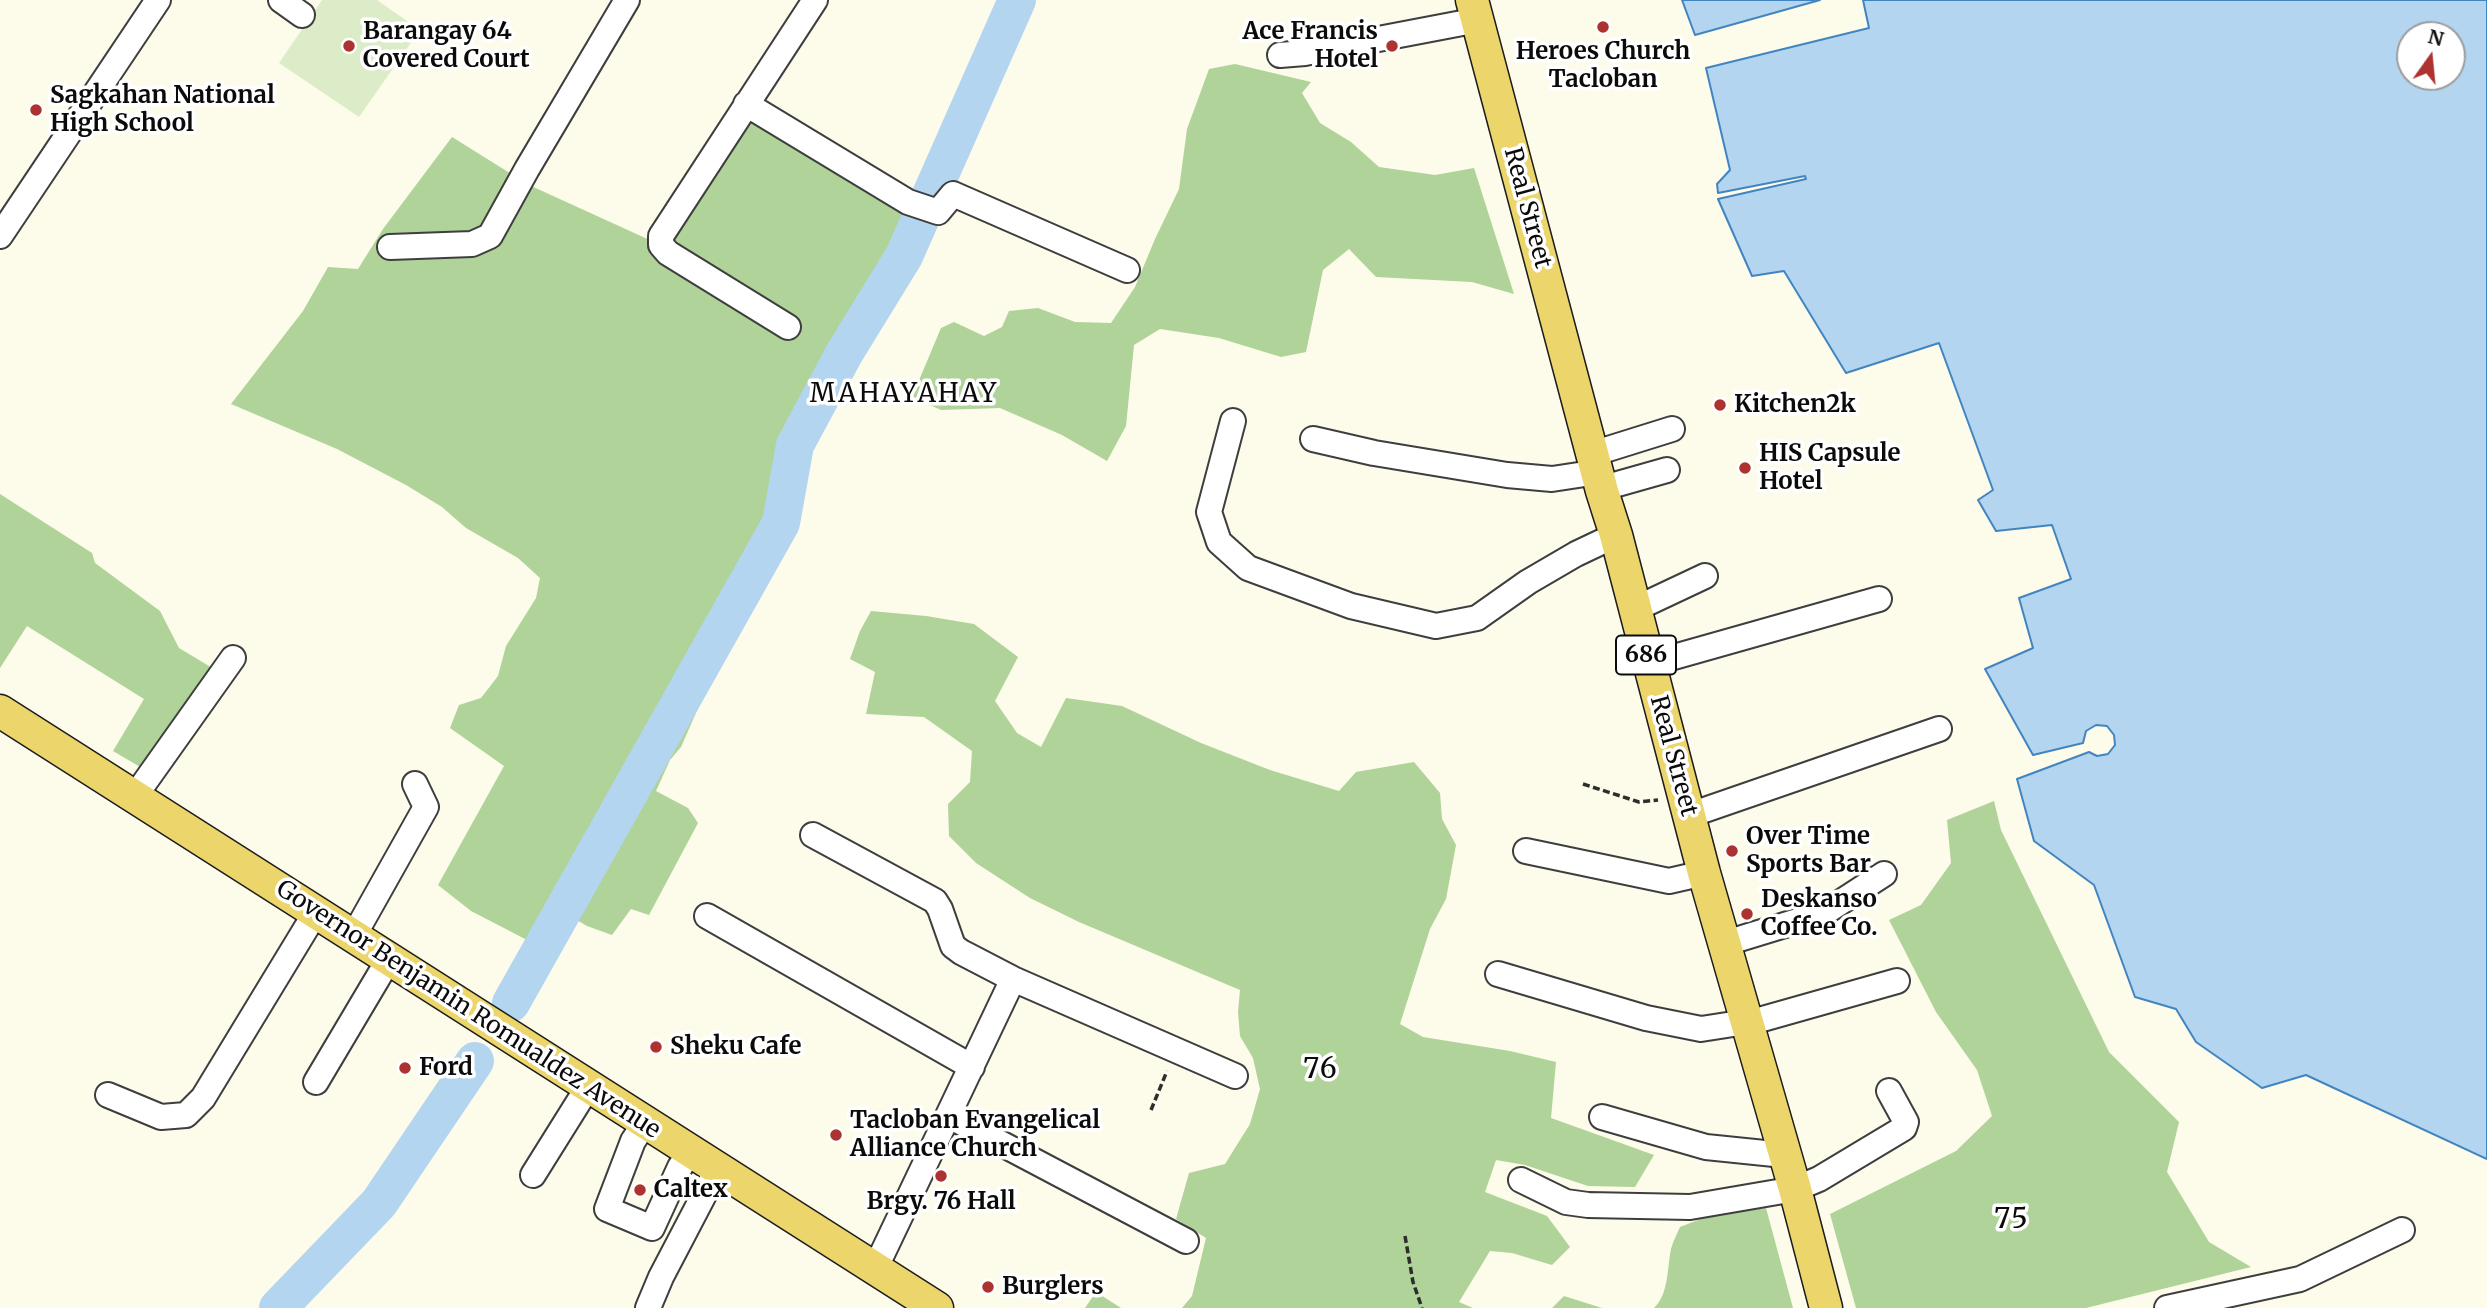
<!DOCTYPE html>
<html>
<head>
<meta charset="utf-8">
<style>
	body { margin:0 }
	#map { position:relative; width:2487px; height:1308px; overflow:hidden; background:#fdfbea; font-family:Merriweather,serif }
	canvas { display:block }
	.north { position:absolute; left:2396px; top:21px; width:70px; height:70px; box-sizing:border-box; background:#fff; border:2px solid #9d9d9d; border-radius:50%; rotate:15deg; font-size:19px; font-weight:700; line-height:28px; text-align:center; color:#0b0b0b }
	.north::after { content:''; display:block; margin:auto; width:24px; height:32px; background:#ad3330; clip-path:polygon(50% 0,100% 100%,50% 72%,0 100%) }
</style>
</head>
<body>
<div id="map">
<canvas width="2487" height="1308"></canvas>
<div class="north">N</div>
</div>
<script>
const context = document.querySelector('canvas').getContext('2d');
context.lineJoin = 'round';
function paint(path, color) {
  context.fillStyle = color;
  context.fill(path, 'evenodd');
}
function stroke(path, color, width, dash) {
  context.strokeStyle = color;
  context.lineWidth = width;
  context.lineCap = dash ? 'butt' : 'round';
  context.setLineDash(dash || []);
  context.stroke(path);
}
function drawText(font, color, halo, rows, align = 'center') {
  context.font = font + ' Merriweather,serif';
  context.lineWidth = 7;
  context.setLineDash([]);
  context.textBaseline = 'middle';
  context.strokeStyle = halo;
  context.fillStyle = color;
  for (const [text, x, y, turn = 0] of rows) {
    context.save();
    context.translate(x, y);
    context.rotate((+turn || 0) * Math.PI / 180);
    context.textAlign = isNaN(turn) ? turn : align;
    if (halo) context.strokeText(text, 0, 0);
    context.fillText(text, 0, 0);
    context.restore();
  }
}
const forest = new Path2D(`
	M1235 64 1311 82 1302 93 1320 123 1351 142 1379 167 1435 175 1474 168 1514 294 1472 282 1376 277 1349 249 1323 270 1306 352 1281 357 1219 338 1160 329 1134 345 1126 426 1107 461 1062 435 1000 408 941 410 912 397 941 328 954 322 984 336 1002 327 1009 311 1038 308 1075 322 1111 323 1135 287 1155 239 1179 189 1187 129 1209 69Z
	M748 106 917 216 904 256 845 352 810 420 799 453 790 522 721 656 681 747 670 760 656 791 688 808 698 823 649 915 631 909 612 935 587 926 550 904 527 940 471 911 438 885 504 766 450 728 459 705 481 698 498 676 506 646 536 598 540 578 518 558 466 528 442 507 406 485 337 449 231 404 303 311 328 267 358 269 383 229 452 137 529 185 654 242Z
	M0 494 92 553 95 563 160 611 179 648 214 669 147 771 113 751 144 699 27 626 0 668Z
	M871 611 926 616 974 624 1018 657 995 701 1017 733 1041 747 1066 698 1122 706 1201 743 1270 770 1339 791 1356 772 1414 762 1440 793 1442 819 1456 845 1446 899 1430 929 1400 1024 1423 1037 1510 1051 1556 1062 1551 1118 1654 1155 1635 1187 1588 1186 1525 1165 1496 1160 1485 1192 1547 1216 1570 1247 1552 1265 1512 1253 1490 1251 1459 1302 1473 1308H1182L1192 1296 1206 1238 1176 1219 1189 1173 1225 1164 1250 1124 1260 1089 1253 1058 1240 1036 1238 1012 1240 990 1079 922 1030 898 976 863 949 836 948 804 970 782 972 751 924 717 866 714 875 672 850 659 860 631Z
	M1994 801 2001 830 2109 1052 2179 1122 2167 1172 2209 1242 2251 1267 2086 1308H1856L1830 1214 1956 1151 1992 1116 1977 1070 1936 1012 1889 920 1921 905 1951 863 1947 820Z
	M1766 1208 1793 1308H1654C1669 1294 1667 1268 1671 1249 1673 1241 1677 1234 1680 1227L1711 1215Z
	M1096 1292 1121 1308H1085Z
	M1564 1296 1602 1308H1552Z`);
const pitch = new Path2D(`
	M322 0H377L420 30 359 117 279 63Z`);
const water = new Path2D(`
	M1682 0H1820L1695 35Z
	M1863 0H2487V1159L2306 1075 2262 1088 2196 1042 2176 1009 2135 997 2094 885 2034 841 2017 779 2089 752 2097 756 2108 754 2115 745 2114 735 2107 726 2096 725 2086 731 2083 743 2033 755 1985 669 2033 648 2019 598 2071 579 2052 525 1996 531 1978 500 1993 490 1939 343 1846 373 1784 271 1752 276 1718 199 1806 179 1805 176 1718 193 1717 184 1730 170 1706 68 1869 28ZM2452 35V77H2410V35Z`);
const stream = new Path2D(`
	M509 1006 511 1003
	M475 1061 476 1059`);
const river = new Path2D(`
	M511 1003 781 523 795 445 845 352 904 256 1017 0
	M278 1308 379 1203 475 1061`);
const path = new Path2D(`
	M1583 784 1639 802 1658 800
	M1151 1110 1167 1071
	M1405 1236 1413 1282 1422 1308`);
const minor = new Path2D(`
	M281 0 302 15
	M1280 55 1305 53 1478 20
	M746 104 908 202 938 212 953 194 1127 270
	M0 236 158 0
	M390 247 472 244 490 236 527 169 627 0
	M788 327 668 253 661 245V236L815 0
	M1233 421 1209 512 1219 542 1248 568 1351 606 1436 626 1477 618 1528 582 1576 554 1616 535
	M1313 439 1374 453 1507 475 1552 479 1598 472
	M1592 454 1672 429
	M1602 491 1614 485 1667 470
	M1635 609 1705 576
	M1649 664 1879 599
	M135 796 233 658
	M1690 815 1939 729
	M813 835 935 901 940 909 953 946 961 952 1013 979 1235 1076
	M1526 851 1669 881 1704 873
	M707 916 972 1067
	M353 937 426 807 415 784
	M1726 943 1824 913 1884 874
	M1498 974 1646 1018 1701 1029 1759 1020 1897 981
	M316 1082 389 959
	M108 1095 161 1117 186 1115 203 1098 316 912
	M949 1116 1186 1241
	M1602 1117 1706 1147 1784 1155
	M645 1123 633 1141 607 1209 652 1228 680 1167 691 1151
	M533 1175 588 1087
	M1521 1180 1566 1202 1588 1205 1690 1207 1795 1189 1819 1179 1904 1128 1906 1122 1889 1091
	M875 1269 1013 979
	M648 1308 661 1277 718 1168
	M2167 1308 2300 1279 2402 1230`);
const major = new Path2D(`
	M1472 0 1602 491 1616 535 1704 873 1795 1189 1826 1308
	M0 711 937 1308`);
const markers = [
	[1603,27,7,"#ad3330"],
	[349,46,7,"#ad3330"],
	[1392,46,7,"#ad3330"],
	[36,110,7,"#ad3330"],
	[1720,405,7,"#ad3330"],
	[1745,468,7,"#ad3330"],
	[1732,851,7,"#ad3330"],
	[1747,914,7,"#ad3330"],
	[656,1047,7,"#ad3330"],
	[405,1068,7,"#ad3330"],
	[836,1135,7,"#ad3330"],
	[941,1176,7,"#ad3330"],
	[640,1190,7,"#ad3330"],
	[988,1287,7,"#ad3330"]
];
const shields = [
	[1646,655,60]
];
const shieldNames = [
	["686",1646,655]
];
const poiNames = [
	["Barangay 64",363,32],
	["Covered Court",363,60],
	["Ace Francis",1378,32,"right"],
	["Hotel",1378,60,"right"],
	["Heroes Church",1603,52,"center"],
	["Tacloban",1603,80,"center"],
	["Sagkahan National",50,96],
	["High School",50,124],
	["Kitchen2k",1734,405],
	["HIS Capsule",1759,454],
	["Hotel",1759,482],
	["Over Time",1746,837],
	["Sports Bar",1746,865],
	["Deskanso",1761,900],
	["Coffee Co.",1761,928],
	["Sheku Cafe",670,1047],
	["Ford",419,1068],
	["Tacloban Evangelical",850,1121],
	["Alliance Church",850,1149],
	["Caltex",654,1190],
	["Brgy. 76 Hall",941,1202,"center"],
	["Burglers",1002,1287]
];
const streetNames = [
	["Real Street",1527,208,75],
	["Real Street",1673,756,75],
	["Governor Benjamin Romualdez Avenue",468,1010,33]
];
const neighbourhoodNames = [
	["MAHAYAHAY",904,395]
];
const quarterNames = [
	["76",1321,1070],
	["75",2012,1220]
];
paint(forest, '#afd398');
paint(pitch, '#ddecc8');
paint(water, '#b4d5f0');
stroke(water, '#4185c0', 2);
stroke(stream, '#4185c0', 6);
stroke(river, '#b4d5f0', 38);
stroke(minor, '#3e3e3e', 28);
stroke(major, '#1c1c1c', 35);
stroke(path, '#2d2d2d', 3.5, [7, 3.5]);
stroke(minor, '#fff', 24);
stroke(major, '#ecd56b', 32);
for (const [x, y, r, color] of markers) {
  const dot = new Path2D();
  dot.arc(x, y, r, 0, 2 * Math.PI);
  context.fillStyle = color;
  context.fill(dot);
  stroke(dot, '#fff', 2.5);
}
for (const [x, y, w] of shields) {
  const box = new Path2D();
  box.roundRect(x - w / 2, y - 19.5, w, 39, 5);
  context.fillStyle = '#fff';
  context.fill(box);
  stroke(box, '#0b0b0b', 2);
}
drawText('bold 23px', '#0b0b0b', null, shieldNames);
drawText('bold 24px', '#0b0b0b', '#fff', poiNames, 'left');
drawText('24px', '#0b0b0b', '#fff', streetNames);
context.letterSpacing = '2px';
drawText('26px', '#0b0b0b', '#fff', neighbourhoodNames);
context.letterSpacing = '0px';
context.letterSpacing = '2px';
drawText('28px', '#0b0b0b', '#fff', quarterNames);
context.letterSpacing = '0px';
</script>
</body>
</html>
